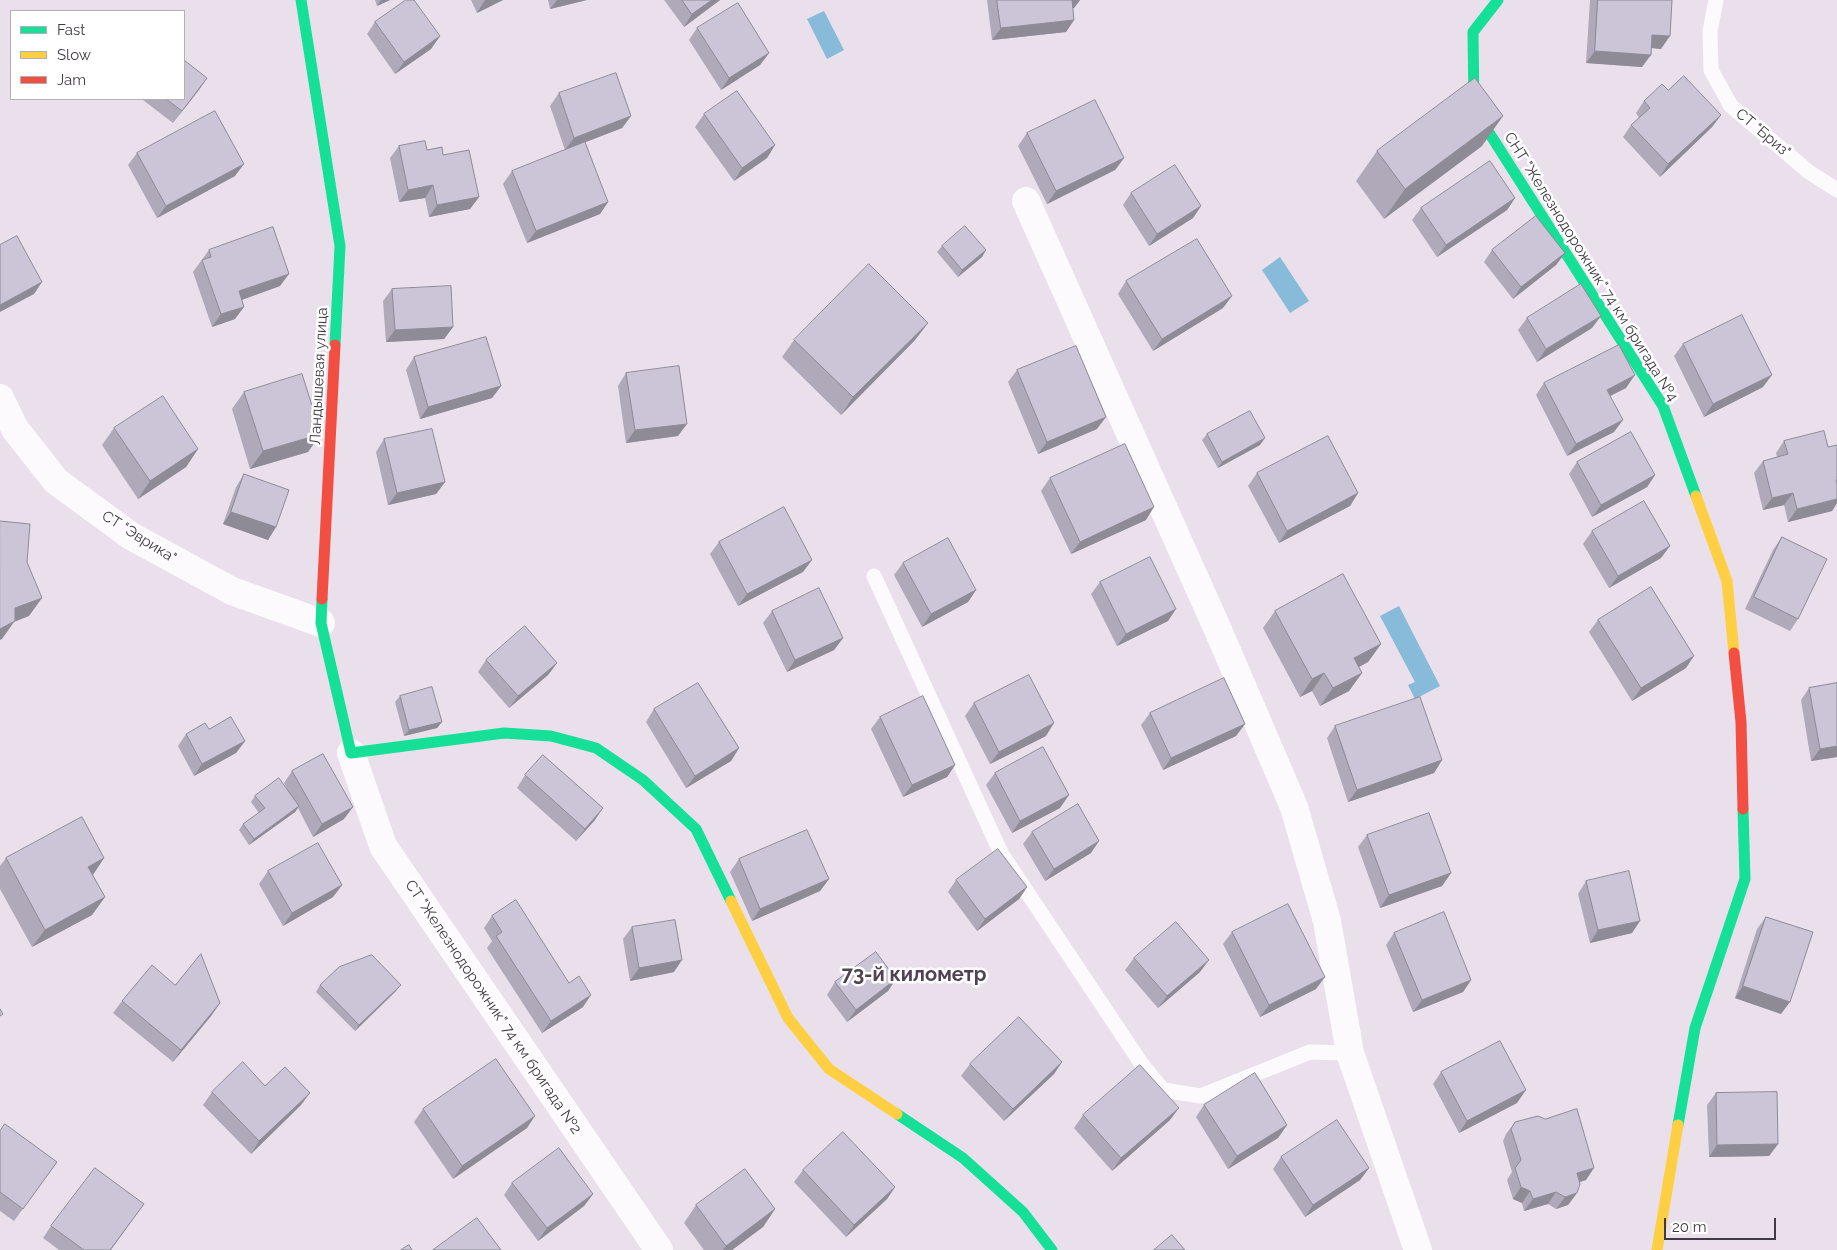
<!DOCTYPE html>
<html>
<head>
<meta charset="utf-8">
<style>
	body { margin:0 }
	#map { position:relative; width:1837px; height:1250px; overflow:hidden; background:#e9e0ec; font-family:Raleway,sans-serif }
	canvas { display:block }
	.legend { position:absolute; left:10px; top:10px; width:175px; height:90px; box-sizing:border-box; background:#fff; border:1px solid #b3b0b3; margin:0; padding:6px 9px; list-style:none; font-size:15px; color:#403a42 }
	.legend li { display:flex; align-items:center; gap:10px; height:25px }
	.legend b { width:25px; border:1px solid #b3b0b3 }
	.scale { position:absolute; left:1664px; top:1218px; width:112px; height:22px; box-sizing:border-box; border:2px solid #403a42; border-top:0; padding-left:6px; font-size:15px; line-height:18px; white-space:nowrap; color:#403a42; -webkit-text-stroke:4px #fff; paint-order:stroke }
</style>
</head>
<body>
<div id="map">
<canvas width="1837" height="1250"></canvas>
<ul class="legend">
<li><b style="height:6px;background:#16e098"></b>Fast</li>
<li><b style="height:6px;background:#ffcf43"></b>Slow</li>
<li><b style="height:6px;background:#f24e42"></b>Jam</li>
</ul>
<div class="scale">20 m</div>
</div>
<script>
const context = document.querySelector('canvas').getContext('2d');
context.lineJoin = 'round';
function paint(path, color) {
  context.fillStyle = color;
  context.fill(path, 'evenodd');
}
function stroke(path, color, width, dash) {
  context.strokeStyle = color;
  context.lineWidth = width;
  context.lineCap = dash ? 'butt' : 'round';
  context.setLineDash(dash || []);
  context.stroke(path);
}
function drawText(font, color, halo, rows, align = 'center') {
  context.font = font + ' Raleway,sans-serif';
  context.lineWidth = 5;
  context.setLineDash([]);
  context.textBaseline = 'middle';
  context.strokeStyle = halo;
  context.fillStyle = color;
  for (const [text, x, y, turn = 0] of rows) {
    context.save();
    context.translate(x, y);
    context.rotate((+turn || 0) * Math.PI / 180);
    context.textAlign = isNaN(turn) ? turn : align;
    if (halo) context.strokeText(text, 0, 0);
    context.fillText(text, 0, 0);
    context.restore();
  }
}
const water = new Path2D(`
	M824 11 844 50 827 59 807 19Z
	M1280 257 1309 301 1290 313 1262 270Z
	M1399 606 1440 686 1415 699 1408 685 1415 682 1380 616Z`);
const lane = new Path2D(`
	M1716 0 1710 31 1711 70 1731 106 1809 172 1837 190
	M874 576 1001 853 1141 1063 1163 1090 1201 1096 1310 1052 1350 1053`);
const street = new Path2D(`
	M1026 201 1218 630 1294 807 1327 921 1350 1053 1418 1250
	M0 398 15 429 56 481 131 536 232 591 321 623
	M351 753 383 846 659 1250`);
const fast = new Path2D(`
	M301 0 340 246 335 345
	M1498 0 1473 32 1474 109 1663 406 1696 496
	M322 599 321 623 351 753 504 733 551 736 596 748 643 780 696 829 731 901
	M897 1114 963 1158 1023 1212 1052 1250
	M1678 1125 1695 1028 1745 879 1743 809`);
const slow = new Path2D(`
	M1696 496 1727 581 1734 653
	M731 901 788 1018 829 1069 897 1114
	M1657 1250 1678 1125`);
const jam = new Path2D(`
	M322 599 335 345
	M1734 653 1741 722 1743 809`);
const wall = new Path2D(`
	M375 0H390L377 6Z
	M471 0H503L477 13Z
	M548 0H587L550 9Z
	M664 0H720L684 27Z
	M987 0H1080L1074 8H1073L1074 20 1066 32 992 40Z
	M1590 0H1672L1661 49 1651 48 1642 67 1586 63Z
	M375 22 440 36 431 49 395 74 367 34Z
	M697 28 769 53 760 65 721 90 689 40Z
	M207 78 173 123 143 100V99H184Z
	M1668 90 1721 115 1712 127 1660 177 1623 137 1631 125 1639 118 1636 113 1644 101Z
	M559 93 631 116 622 128 565 150 550 106Z
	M704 114 775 145 767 158 734 181 695 127Z
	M1027 133 1124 158 1115 170 1047 204 1018 146Z
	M399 146 427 150 443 155 479 197 470 209 429 217 425 198 399 202 390 158Z
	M1482 146 1384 219 1356 181 1377 151Z
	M137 153 235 176 157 218 128 165Z
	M512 171 608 202 600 214 527 243 503 184Z
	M1131 193 1201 206 1193 218 1149 246 1123 205Z
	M1515 198 1507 210 1437 257 1412 220 1421 208Z
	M942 246 986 250 982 257 958 277 937 252Z
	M209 250 280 286 242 300 235 319 212 327 193 272Z
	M1492 250 1565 253 1556 265 1513 299 1484 262Z
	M1126 281 1223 308 1153 351 1118 294Z
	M392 289 453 327 444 339 386 342 383 301Z
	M1527 318 1592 328 1537 362 1518 330Z
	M928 323 915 340 841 415 782 357 794 340Z
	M1683 344 1763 387 1704 417 1674 356Z
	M414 357 501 386 492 398 420 419 406 370Z
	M1017 370 1097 429 1038 454 1008 382Z
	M626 373 678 436 626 443 618 386Z
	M1544 383 1626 388 1610 396 1614 432 1567 456 1536 395Z
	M244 392 308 452 250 469 232 409Z
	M114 428 198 449 186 467 138 499 102 445Z
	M1207 434 1260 445 1218 468 1202 440Z
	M384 439 445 482 436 494 388 505 376 452Z
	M1784 441 1837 499V503L1832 511 1788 522 1784 505 1763 510 1754 473 1763 461 1777 457 1776 453Z
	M1577 462 1655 475 1647 487 1592 517 1569 474Z
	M1257 473 1358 493 1350 506 1279 543 1248 486Z
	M244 474 276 527 268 540 223 524 236 487Z
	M1050 478 1146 520 1071 554 1041 491Z
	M1592 531 1661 558 1609 588 1583 544Z
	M1782 537 1798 619 1790 631 1745 609 1773 550Z
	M719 542 803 572 738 606 710 554Z
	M903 563 976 590 968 602 922 627 894 575Z
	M1100 582 1168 621 1117 646 1091 594Z
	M772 611 843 638 834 650 787 672 763 623Z
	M1275 611 1381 644 1368 662 1359 667 1362 673 1349 691 1320 706 1312 691 1300 697 1263 628Z
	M1598 620 1686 668 1632 701 1589 632Z
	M486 660 557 663 548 675 509 708 478 672Z
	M1837 683V757L1811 761 1801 700 1809 688Z
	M400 696 442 722 437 728 404 736 395 702Z
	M974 703 1046 736 990 764 965 716Z
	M654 709 739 748 731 761 686 788 646 722Z
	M1150 713 1245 724 1236 736 1163 770 1141 725Z
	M880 717 955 765 947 777 903 797 871 729Z
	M1335 726 1442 760 1434 773 1348 802 1327 738Z
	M209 729 245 741 236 753 194 776 178 746 186 734Z
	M292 771 344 819 313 837 298 808 295 812 249 845 239 830 243 824 259 813 251 802 255 796 287 789 284 783Z
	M995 773 1060 808 1012 833 986 785Z
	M525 775 595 820 576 841 517 788Z
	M1032 832 1091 853 1045 881 1023 844Z
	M1367 835 1451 873 1442 886 1380 908 1358 847Z
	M6 858H104L93 875 105 897 92 915 32 947 0 889V866Z
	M739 859 829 879 820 891 752 921 730 872Z
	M268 871 342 885 333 897 283 926 259 884Z
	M956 880 1027 887 1019 899 977 931 948 892Z
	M1586 881 1632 933 1590 943 1578 894Z
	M492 916 583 1007 542 1033 487 948 492 941 484 928Z
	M1766 917 1781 1014 1735 998 1757 929Z
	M632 927 674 972 630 981 623 939Z
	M1232 932 1316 989 1260 1017 1223 944Z
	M1394 933 1471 980 1463 992 1413 1012 1386 945Z
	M1134 958 1200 972 1158 1008 1125 970Z
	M896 979 888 991 847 1022 827 995 835 982Z
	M175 985 220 1003 211 1016 173 1062 113 1013 122 1001Z
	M320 985 396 991 355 1031 316 992Z
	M1062 1062 1054 1074 1004 1121 961 1076 970 1064Z
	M1441 1072 1517 1103 1459 1133 1433 1084Z
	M265 1086 301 1105 251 1154 203 1105 212 1092Z
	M1716 1093 1778 1144 1769 1156 1709 1157 1707 1105Z
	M1204 1105 1287 1125 1278 1138 1228 1169 1196 1117Z
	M423 1109 527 1128 453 1179 414 1122Z
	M1083 1115 1170 1120 1112 1171 1074 1128Z
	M1515 1122 1586 1180 1580 1182 1577 1193 1568 1205 1556 1209 1548 1204 1524 1211 1522 1203 1513 1199 1507 1180 1512 1172 1503 1141 1506 1134Z
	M0 1131 57 1162 14 1221 0 1211Z
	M1281 1157 1369 1168 1360 1180 1305 1217 1273 1169Z
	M803 1170 895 1187 887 1199 846 1237 794 1182Z
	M512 1183 593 1194 584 1206 538 1241 504 1195Z
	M144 1204 111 1250H59L43 1238 51 1226Z
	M696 1205 775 1209 763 1227 732 1250H704L684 1223Z`);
const shadedWall = new Path2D(`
	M381 0H390L377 6Z
	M485 0H503L477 13Z
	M557 0H587L550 9Z
	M712 0H720L684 27 692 14Z
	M1069 0H1080L1074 8 1063 9Z
	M1074 20 1066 32 992 40 1001 28Z
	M1652 35 1670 36 1661 49 1643 47Z
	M440 36 431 49 395 74 404 62Z
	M1595 51 1651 55 1642 67 1586 63Z
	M769 53 760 65 721 90 729 78Z
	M207 78 199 90 173 123 182 111Z
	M1721 115 1712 127 1660 177 1668 164Z
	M631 116 622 128 565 150 574 138Z
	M1503 116 1482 146 1384 219 1405 189Z
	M775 145 767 158 734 181 742 168Z
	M1124 158 1115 170 1047 204 1056 191Z
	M244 164 235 176 157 218 166 206Z
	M433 185 425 198 399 202 408 190Z
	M479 197 470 209 429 217 437 205Z
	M1515 198 1507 210 1437 257 1446 245Z
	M608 202 600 214 527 243 536 231Z
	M1201 206 1193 218 1149 246 1157 234Z
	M986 250 982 257 958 277 962 270Z
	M1565 253 1556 265 1513 299 1521 287Z
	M289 274 280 286 230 304 239 291Z
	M42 282 34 294 0 312V305Z
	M1232 296 1223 308 1153 351 1162 339Z
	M244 307 235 319 212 327 221 314Z
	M1601 316 1592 328 1537 362 1546 349Z
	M928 323 915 340 841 415 853 397Z
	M453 327 444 339 386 342 395 330Z
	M1635 375 1626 388 1598 402 1607 390Z
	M1772 375 1763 387 1704 417 1713 404Z
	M501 386 492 398 420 419 428 407Z
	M1106 417 1097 429 1038 454 1047 442Z
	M1623 420 1614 432 1567 456 1576 444Z
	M687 424 678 436 626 443 635 430Z
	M321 434 308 452 250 469 263 451Z
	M1265 438 1260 445 1218 468 1222 462Z
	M198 449 186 467 138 499 150 481Z
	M1655 475 1647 487 1592 517 1601 505Z
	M445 482 436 494 388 505 397 493Z
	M1358 493 1350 506 1279 543 1287 531Z
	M1793 493 1784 505 1763 510 1772 498Z
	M1837 499V503L1832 511 1788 522 1797 509Z
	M1154 507 1146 520 1071 554 1080 542Z
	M231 512 276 527 268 540 223 524Z
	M1670 546 1661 558 1609 588 1618 576Z
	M812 560 803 572 738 606 747 594Z
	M976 590 968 602 922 627 931 614Z
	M42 598 29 616 14 622 2 639 0 640V629L15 608Z
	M1176 609 1168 621 1117 646 1126 634Z
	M843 638 834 650 787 672 795 660Z
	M1381 644 1368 662 1342 676 1354 658Z
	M1694 656 1686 668 1632 701 1641 688Z
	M557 663 548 675 509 708 518 696Z
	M1324 673 1312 691 1300 697 1312 679Z
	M1362 673 1349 691 1320 706 1333 688Z
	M442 722 437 728 404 736 409 730Z
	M1054 723 1046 736 990 764 999 752Z
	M1245 724 1236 736 1163 770 1171 758Z
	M245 741 236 753 194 776 202 764Z
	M1837 746V757L1811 761 1820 749Z
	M739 748 731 761 686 788 695 776Z
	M1442 760 1434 773 1348 802 1357 790Z
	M955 765 947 777 903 797 912 785Z
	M1069 795 1060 808 1012 833 1020 821Z
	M299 806 295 812 249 845 254 839Z
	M353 807 344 819 313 837 322 824Z
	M603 808 595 820 576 841 585 829Z
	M1099 841 1091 853 1045 881 1054 869Z
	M104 858 92 876 88 867Z
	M1451 873 1442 886 1380 908 1389 895Z
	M829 879 820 891 752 921 760 909Z
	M342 885 333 897 283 926 292 913Z
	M1027 887 1019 899 977 931 985 919Z
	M105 897 92 915 32 947 45 930Z
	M1640 921 1632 933 1590 943 1598 930Z
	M682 960 674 972 630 981 639 968Z
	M1209 960 1200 972 1158 1008 1167 996Z
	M1325 977 1316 989 1260 1017 1269 1005Z
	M896 979 888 991 847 1022 856 1010Z
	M1471 980 1463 992 1413 1012 1422 1000Z
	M401 985 396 991 355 1031 359 1025Z
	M1743 986 1790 1002 1781 1014 1735 998Z
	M591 995 583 1007 542 1033 551 1021Z
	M220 1003 211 1016 173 1062 181 1050Z
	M1062 1062 1054 1074 1004 1121 1013 1109Z
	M1526 1090 1517 1103 1459 1133 1467 1121Z
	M310 1093 301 1105 251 1154 259 1141Z
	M1179 1108 1170 1120 1112 1171 1121 1158Z
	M535 1116 527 1128 453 1179 462 1166Z
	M1287 1125 1278 1138 1228 1169 1237 1156Z
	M1778 1144 1769 1156 1709 1157 1717 1145Z
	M1369 1168 1360 1180 1305 1217 1313 1205Z
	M1594 1168 1586 1180 1569 1185 1577 1173Z
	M895 1187 887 1199 846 1237 854 1225Z
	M1521 1187 1530 1191 1522 1203 1513 1199Z
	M1556 1192 1548 1204 1524 1211 1533 1199Z
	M1577 1193 1568 1205 1556 1209 1565 1197Z
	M593 1194 584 1206 538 1241 547 1228Z
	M775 1209 763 1227 732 1250H723L726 1246Z`);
const building = new Path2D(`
	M406 0H414L440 36 404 62 375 22Z
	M682 0H712L692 14Z
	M997 0H1072L1074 20 1001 28Z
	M1598 0H1672L1670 36 1652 35 1651 55 1595 51Z
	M738 3 769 53 729 78 697 28Z
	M184 60 207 78 182 111 166 99H184Z
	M616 73 631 116 574 138 559 93Z
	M1684 76 1721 115 1668 164 1631 125 1650 108 1644 101 1662 84 1668 90Z
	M1475 78 1503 116 1405 189 1377 151Z
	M737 91 775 145 742 168 704 114Z
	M1095 100 1124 158 1056 191 1027 133Z
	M215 111 244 164 166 206 137 153Z
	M425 141 427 150 442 147 443 155 469 150 479 197 437 205 433 185 408 190 399 146Z
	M585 142 608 202 536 231 512 171Z
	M1490 161 1515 198 1446 245 1421 208Z
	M1175 165 1201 206 1157 234 1131 193Z
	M1536 216 1565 253 1521 287 1492 250Z
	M965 226 986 250 962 270 942 246Z
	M273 227 289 274 239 291 244 307 221 314 202 260 211 257 209 250Z
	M17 236 42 282 0 305V245Z
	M1197 239 1232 296 1162 339 1126 281Z
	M869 264 928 323 853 397 794 340Z
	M1581 284 1601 316 1546 349 1527 318Z
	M451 286 453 327 395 330 392 289Z
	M1742 315 1772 375 1713 404 1683 344Z
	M486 337 501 386 428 407 414 357Z
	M1619 345 1635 375 1607 390 1623 420 1576 444 1544 383Z
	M1076 346 1106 417 1047 442 1017 370Z
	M679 366 687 424 635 430 626 373Z
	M302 374 321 434 263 451 244 392Z
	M163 396 198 449 150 481 114 428Z
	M1250 411 1265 438 1222 462 1207 434Z
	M432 429 445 482 397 493 384 439Z
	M1824 431 1828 447 1837 445V480H1836L1837 484V499L1797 509 1793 493 1772 498 1763 461 1788 454 1784 441Z
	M1631 432 1655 475 1601 505 1577 462Z
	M1328 436 1358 493 1287 531 1257 473Z
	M1125 444 1154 507 1080 542 1050 478Z
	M244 474 289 490 276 527 231 512Z
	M1644 501 1670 546 1618 576 1592 531Z
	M784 507 812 560 747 594 719 542Z
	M0 521 30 524 27 562 42 598 15 608V621L0 629Z
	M1782 537 1827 559 1798 619 1754 597Z
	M948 538 976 590 931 614 903 563Z
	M1150 557 1176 609 1126 634 1100 582Z
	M1343 574 1381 644 1354 658 1362 673 1333 688 1324 673 1312 679 1275 611Z
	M1651 587 1694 656 1641 688 1598 620Z
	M819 588 843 638 795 660 772 611Z
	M525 626 557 663 518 696 486 660Z
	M1029 675 1054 723 999 752 974 703Z
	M1224 678 1245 724 1171 758 1150 713Z
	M698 683 739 748 695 776 654 709Z
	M1837 683V746L1820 749 1809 688Z
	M432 687 442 722 409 730 400 696Z
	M923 696 955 765 912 785 880 717Z
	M1420 697 1442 760 1357 790 1335 726Z
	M231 717 245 741 202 764 186 734 205 723 209 729Z
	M1043 747 1069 795 1020 821 995 773Z
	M323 754 353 807 322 824 292 771Z
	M543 755 603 808 585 829 525 775Z
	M279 778 299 806 254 839 243 824 265 808 255 796Z
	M1078 804 1099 841 1054 869 1032 832Z
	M1429 813 1451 873 1389 895 1367 835Z
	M82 817 104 858 88 867 105 897 45 930 6 858Z
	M807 830 829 879 760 909 739 859Z
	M318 843 342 885 292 913 268 871Z
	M998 849 1027 887 985 919 956 880Z
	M1629 871 1640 921 1598 930 1586 881Z
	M516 900 569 983 579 976 591 995 551 1021 496 936 502 932 492 916Z
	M1288 904 1325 977 1269 1005 1232 932Z
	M1444 912 1471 980 1422 1000 1394 933Z
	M1766 917 1813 932 1790 1002 1743 986Z
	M675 920 682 960 639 968 632 927Z
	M1176 922 1209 960 1167 996 1134 958Z
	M876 952 896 979 856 1010 835 982Z
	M201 954 220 1003 181 1050 122 1001 152 965 175 985Z
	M372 955 401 985 359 1025 320 985 339 967Z
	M0 1009 3 1014 0 1016Z
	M1019 1017 1062 1062 1013 1109 970 1064Z
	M1500 1041 1526 1090 1467 1121 1441 1072Z
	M496 1059 535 1116 462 1166 423 1109Z
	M243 1062 265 1086 285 1067 310 1093 259 1141 212 1092Z
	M1140 1065 1179 1108 1121 1158 1083 1115Z
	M1255 1073 1287 1125 1237 1156 1204 1105Z
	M1777 1092 1778 1144 1717 1145 1716 1093Z
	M1577 1109 1594 1168 1577 1173 1580 1184 1577 1193 1565 1197 1556 1192 1533 1199 1530 1191 1521 1187 1515 1168 1521 1160 1511 1129 1515 1122 1538 1116 1545 1119Z
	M1337 1120 1369 1168 1313 1205 1281 1157Z
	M5 1124 57 1162 23 1209 0 1192V1131Z
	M843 1132 895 1187 854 1225 803 1170Z
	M559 1148 593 1194 547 1228 512 1183Z
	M95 1168 144 1204 110 1250H84L51 1226Z
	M745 1169 775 1209 726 1246 696 1205Z
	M477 1218 501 1250H433Z
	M1172 1235 1185 1250H1154Z
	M409 1245 412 1250H401Z`);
const streetNames = [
	["СТ \"Бриз\"",1763,133,40],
	["СНТ \"Железнодорожник\" 74 км бригада №4",1591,267,58],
	["Ландышевая улица",319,376,-87],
	["СТ \"Эврика\"",139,537,32],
	["СТ \"Железнодорожник\" 74 км бригада №2",493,1007,56]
];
const districtNames = [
	["73-й километр",914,975]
];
paint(water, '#88bad9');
stroke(lane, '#fcfafc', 15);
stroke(street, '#fcfafc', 28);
stroke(fast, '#16e098', 11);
stroke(slow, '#ffcf43', 11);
stroke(jam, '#f24e42', 11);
paint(wall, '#afa9b9');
paint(shadedWall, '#8e8a96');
paint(building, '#cbc5d7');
stroke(building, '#8e8a96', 1);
drawText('15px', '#403a42', '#fff', streetNames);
drawText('bold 20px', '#4f4353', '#fff', districtNames);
</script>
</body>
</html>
